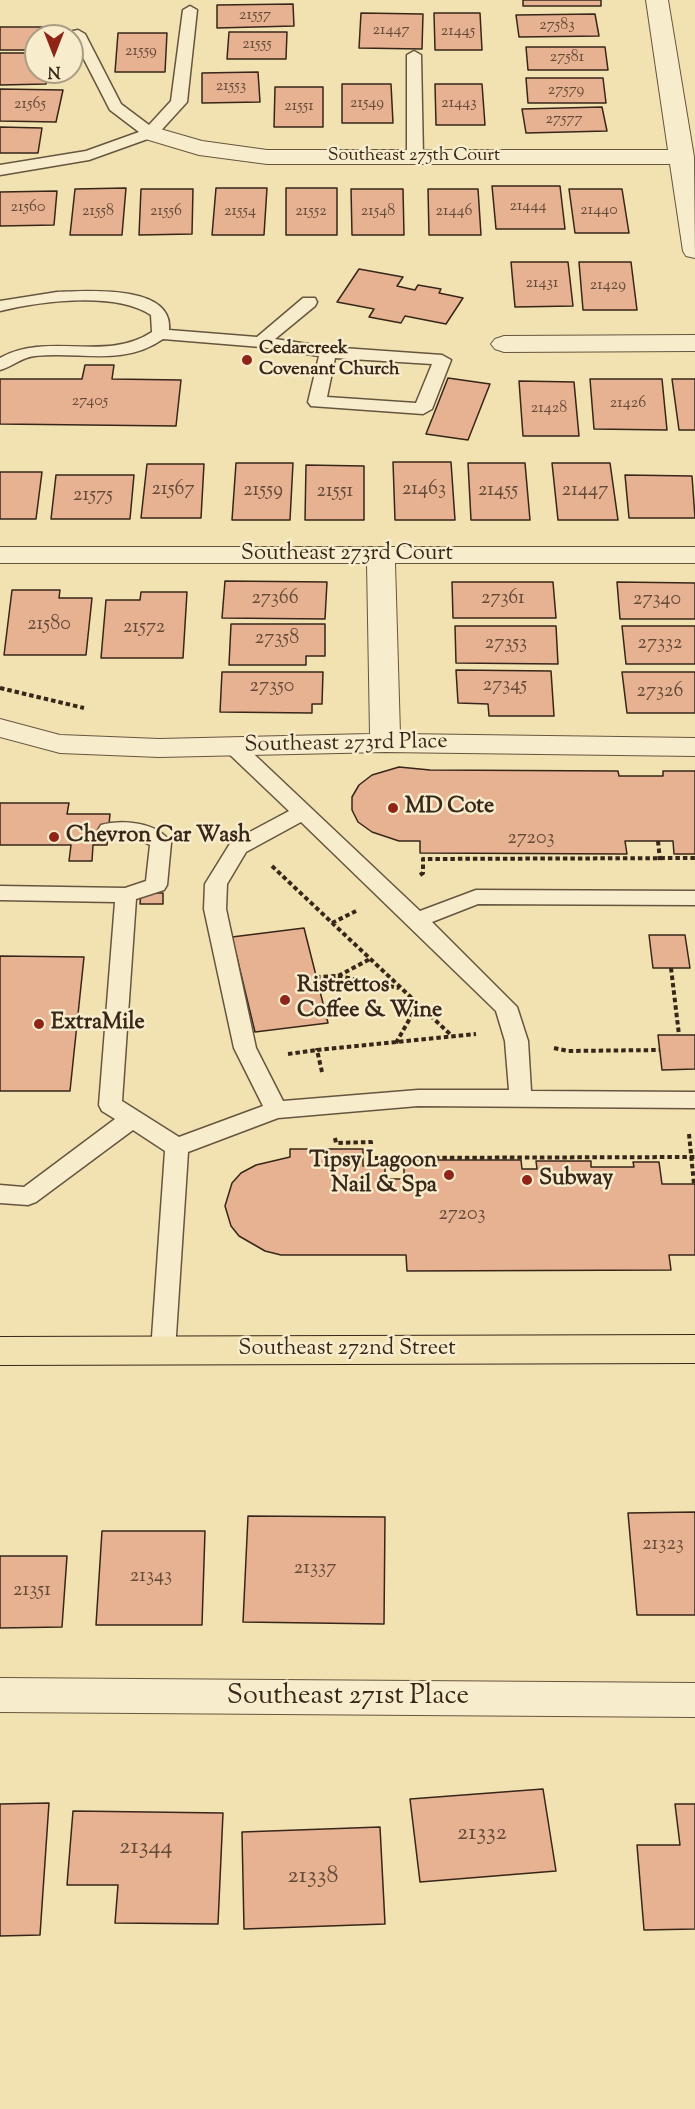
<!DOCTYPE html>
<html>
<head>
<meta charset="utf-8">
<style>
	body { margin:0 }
	#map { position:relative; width:695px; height:2109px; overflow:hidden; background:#f3e2b1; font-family:"Sorts Mill Goudy",serif }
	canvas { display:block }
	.north { position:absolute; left:24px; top:24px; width:60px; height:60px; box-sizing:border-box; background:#f7eccc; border:2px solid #aa9d84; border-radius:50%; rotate:180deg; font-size:16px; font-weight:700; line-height:24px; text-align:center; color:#372619 }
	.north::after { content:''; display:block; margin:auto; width:21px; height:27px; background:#8f2418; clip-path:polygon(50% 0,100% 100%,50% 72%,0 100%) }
</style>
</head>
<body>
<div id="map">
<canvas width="695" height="2109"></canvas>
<div class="north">N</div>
</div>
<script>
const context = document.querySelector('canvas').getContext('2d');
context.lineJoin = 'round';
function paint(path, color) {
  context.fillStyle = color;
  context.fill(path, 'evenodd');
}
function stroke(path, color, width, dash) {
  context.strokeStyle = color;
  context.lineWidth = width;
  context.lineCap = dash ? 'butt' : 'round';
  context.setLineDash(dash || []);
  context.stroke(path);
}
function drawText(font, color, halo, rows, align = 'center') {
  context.font = font + ' "Sorts Mill Goudy",serif';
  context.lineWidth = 5;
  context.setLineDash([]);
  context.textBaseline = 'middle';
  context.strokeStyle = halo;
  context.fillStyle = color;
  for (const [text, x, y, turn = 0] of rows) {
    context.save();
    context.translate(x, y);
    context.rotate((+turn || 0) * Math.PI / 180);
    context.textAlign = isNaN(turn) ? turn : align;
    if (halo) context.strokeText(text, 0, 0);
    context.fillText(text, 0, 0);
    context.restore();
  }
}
const building = new Path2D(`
	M523 0H601V6H523Z
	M293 4 294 26 217 28V5Z
	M361 13 423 14 422 49 359 48Z
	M434 13H480L482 50H435Z
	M595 14 599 36 519 37 516 15Z
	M0 27H52L50 36H36V50H0Z
	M229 32H287L286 59H227Z
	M118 33H167L165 72H115Z
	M526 47H605L608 70H528Z
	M0 53H36V72H48L46 84 0 85Z
	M258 72 260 102 202 103V73Z
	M526 78H603L606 103H528Z
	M342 84H391L393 123H342Z
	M435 84H482L485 125H436Z
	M275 87H323V127H274Z
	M0 89 63 90 56 122 0 121Z
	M602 107 607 131 526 133 522 109Z
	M0 127 42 128 38 153H0Z
	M492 186H560L565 229H496Z
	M126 188 122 235H70L75 189Z
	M216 188H267L264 235H212Z
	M286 188H337V235H286Z
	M141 189H193L192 234 139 235Z
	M351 189H403L404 235H352Z
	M428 189H478L481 235H429Z
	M569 189H622L629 233H575Z
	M57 191 54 225 0 226V192Z
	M511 262H568L573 306 515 307Z
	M579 262H631L637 310H583Z
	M359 269 403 277 397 286 415 290 418 285 441 289 439 293 463 298 446 324 405 316 401 323 369 317 374 309 337 302Z
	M85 365H114L112 379 181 380 176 426 0 424V379H82Z
	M448 378 490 384 468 440 426 434Z
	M590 379H662L667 430 594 429Z
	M672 379H695V430H679Z
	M519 381 574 382 579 436H523Z
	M393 462H451L455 520H395Z
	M236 463H293L290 520H232Z
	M468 463H525L530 520H471Z
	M552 463H610L618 520H558Z
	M147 464H204L201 518H141Z
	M306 465 364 466V520H305Z
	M0 472H42L36 519H0Z
	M56 475H134L130 519H51Z
	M625 475 692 476 695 518H629Z
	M225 581 327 582 325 619 222 618Z
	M452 582H553L556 618H453Z
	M617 582 695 583V619H620Z
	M12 590H60L59 598H92L86 655H4Z
	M141 592H187L183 658H101L106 600H140Z
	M231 624H325V656H306V665H229Z
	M455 626H556L558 664 456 663Z
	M622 626H695V664H626Z
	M456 670 551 671 554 716H489L488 704 458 703Z
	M222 672H323L322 704H312V713L220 712Z
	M622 672H695V713H627Z
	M399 767 430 770 618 771 619 776H663V771H695V854H674L673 841H625L627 854 420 853V841H399L372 832 358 822 352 810V797L359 785 372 775Z
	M0 803H69L67 814H110L107 845H93L92 861H69L71 845H0Z
	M141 893H163V904H140Z
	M304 928 328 1023 255 1032 232 937Z
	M649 935H685L690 968H653Z
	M0 956 84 957 70 1091H0Z
	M658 1035H695V1069L662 1070Z
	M290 1149H363V1166H385V1179H404V1160H521L522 1169H537L536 1161H591V1167H634L633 1162H659L662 1184H695V1255H669L671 1270 407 1271 406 1255H281L265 1251 239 1236 231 1226 225 1206 232 1183 241 1173 256 1165 290 1157Z
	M695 1512V1615H637L628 1513Z
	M248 1516 385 1517 384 1624 243 1622Z
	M102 1531H205L202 1625H96Z
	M0 1556H67L62 1627 0 1628Z
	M543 1789 556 1871 420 1882 410 1799Z
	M49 1803 40 1935 0 1936V1804Z
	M675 1804H695V1929L644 1930 637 1845H680Z
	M73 1811 223 1813 218 1924 115 1923 118 1885H67Z
	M380 1827 385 1924 244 1929 242 1832Z`);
const path = new Path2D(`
	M0 688 84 708
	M658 841 660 860
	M272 866 452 1036
	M420 875 423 873V859L695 858
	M332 923 356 911
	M671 968 679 1035
	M338 976 399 988
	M316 977 338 976 370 959
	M396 1043 418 1004
	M554 1048 568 1051 660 1050
	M288 1054 317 1050
	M322 1072 317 1050 476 1034
	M689 1134 694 1184
	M335 1138 336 1143 371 1142V1158L695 1157`);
const service = new Path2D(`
	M190 6 197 10 187 102 156 136 89 160 0 175V165L86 151 139 132 110 110 71 34 73 31 78 30 85 34 121 104 149 125 171 101 183 10Z
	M414 51 421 55 423 157 415 162 407 157V55Z
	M57 292C86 291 174 284 169 330L257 337 303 298H315L317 302 315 306 275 339 328 347 442 355 451 360 432 409 423 414 311 406 308 402 319 356 261 347 163 339C123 367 80 351 35 356 22 357 12 367 0 370V358C48 331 105 363 152 332L151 315C116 291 40 301 0 311V301ZM335 358 432 364 416 403 327 397Z
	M233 740 240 741 420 911 476 890 695 891V905L478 904 432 922 517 1007 528 1041 531 1091 695 1092V1108L418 1106 278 1118 188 1152 175 1351 172 1358 163 1361 154 1358 151 1351 165 1151 133 1130 36 1202 28 1205 0 1203V1185L24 1187 115 1119 102 1111 99 1105 115 902 0 900V886L125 888 146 881 150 845 136 838 101 835 98 830 101 825C122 819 158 822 171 843L167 885 164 890 136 899 122 1101 179 1137 263 1106 234 1048 204 909 205 884 231 842 289 811 226 751 223 746 226 741ZM301 822 496 1011 505 1041 509 1090H418L283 1101 256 1048 226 909 227 884 246 852Z`);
const minor = new Path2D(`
	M646 0H668L694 157 695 258 686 256 683 251 670 164H267L199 155 142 138 139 133 142 128 150 126 202 141 267 150H668Z
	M695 335V351L504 352 495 349 491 344 495 339 504 336Z
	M0 547H695V563H395L400 734 695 738V756L385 752 159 757 60 753 0 737V719L60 735 159 739 370 734 367 563H0Z
	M0 1678 695 1683V1717L0 1712Z`);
const primary = new Path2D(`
	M695 1335V1363L0 1365V1337Z`);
const markers = [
	[247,360,6,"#8f2418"],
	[393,808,6,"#8f2418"],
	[54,837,6,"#8f2418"],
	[285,1000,6,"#8f2418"],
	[39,1024,6,"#8f2418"],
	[449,1175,6,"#8f2418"],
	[527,1180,6,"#8f2418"]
];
const farNumbernames = [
	["21557",255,16],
	["27583",557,26],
	["21447",391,31],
	["21445",458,32],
	["21555",257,45],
	["21559",141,52],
	["27581",567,58],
	["21553",231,87],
	["27579",566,91],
	["21549",367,104],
	["21443",459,104],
	["21565",30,105],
	["21551",299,107],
	["27577",564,120],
	["21444",528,207],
	["21560",28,208],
	["21440",599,211],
	["21558",98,212],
	["21556",166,212],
	["21554",240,212],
	["21552",311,212],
	["21548",378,212],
	["21446",454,212],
	["21431",542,284],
	["21429",608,286],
	["27405",90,402],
	["21426",628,404],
	["21428",549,409]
];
const farStreetnames = [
	["Southeast 275th Court",414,157]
];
const farPoinames = [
	["Cedarcreek",259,350],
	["Covenant Church",259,371]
];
const numberNames = [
	["21567",173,491],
	["21463",424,491],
	["21559",263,492],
	["21455",498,492],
	["21447",585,492],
	["21551",335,493],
	["21575",93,497],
	["27366",275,600],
	["27361",503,600],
	["27340",657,601],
	["21580",49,626],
	["21572",144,629],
	["27358",277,640],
	["27353",506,645],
	["27332",660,645],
	["27345",505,687],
	["27350",272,688],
	["27326",660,693],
	["27203",531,840],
	["27203",462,1216],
	["21323",663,1546],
	["21337",315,1570],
	["21343",151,1578],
	["21351",32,1592]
];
const streetNames = [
	["Southeast 273rd Court",347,555],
	["Southeast 273rd Place",346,745,-1],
	["Southeast 272nd Street",347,1350]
];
const poiNames = [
	["MD Cote",405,808],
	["Chevron Car Wash",66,837],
	["Ristrettos",297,987],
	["Coffee & Wine",297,1012],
	["ExtraMile",51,1024],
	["Tipsy Lagoon",437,1162,"right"],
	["Nail & Spa",437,1187,"right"],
	["Subway",539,1180]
];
const nearNumbernames = [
	["21332",482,1835],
	["21344",146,1849],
	["21338",313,1878]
];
const nearStreetnames = [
	["Southeast 271st Place",348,1698]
];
paint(building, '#e7b291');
stroke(building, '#372619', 1.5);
stroke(service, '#66553f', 3);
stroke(minor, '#66553f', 2);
stroke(primary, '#372619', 2);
stroke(path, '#372619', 4, [4.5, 3]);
paint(service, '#f7eccc');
paint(minor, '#f7eccc');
paint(primary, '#f3e2b1');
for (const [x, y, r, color] of markers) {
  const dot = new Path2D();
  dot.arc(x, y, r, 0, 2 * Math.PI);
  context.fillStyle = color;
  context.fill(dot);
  stroke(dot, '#f7eccc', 2);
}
drawText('16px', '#634937', null, farNumbernames);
drawText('18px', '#372619', '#f7eccc', farStreetnames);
drawText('bold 18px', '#372619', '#f7eccc', farPoinames, 'left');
drawText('20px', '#634937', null, numberNames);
drawText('22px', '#372619', '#f7eccc', streetNames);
drawText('bold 22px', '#372619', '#f7eccc', poiNames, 'left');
drawText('24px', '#634937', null, nearNumbernames);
drawText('27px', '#372619', '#f7eccc', nearStreetnames);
</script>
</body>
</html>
